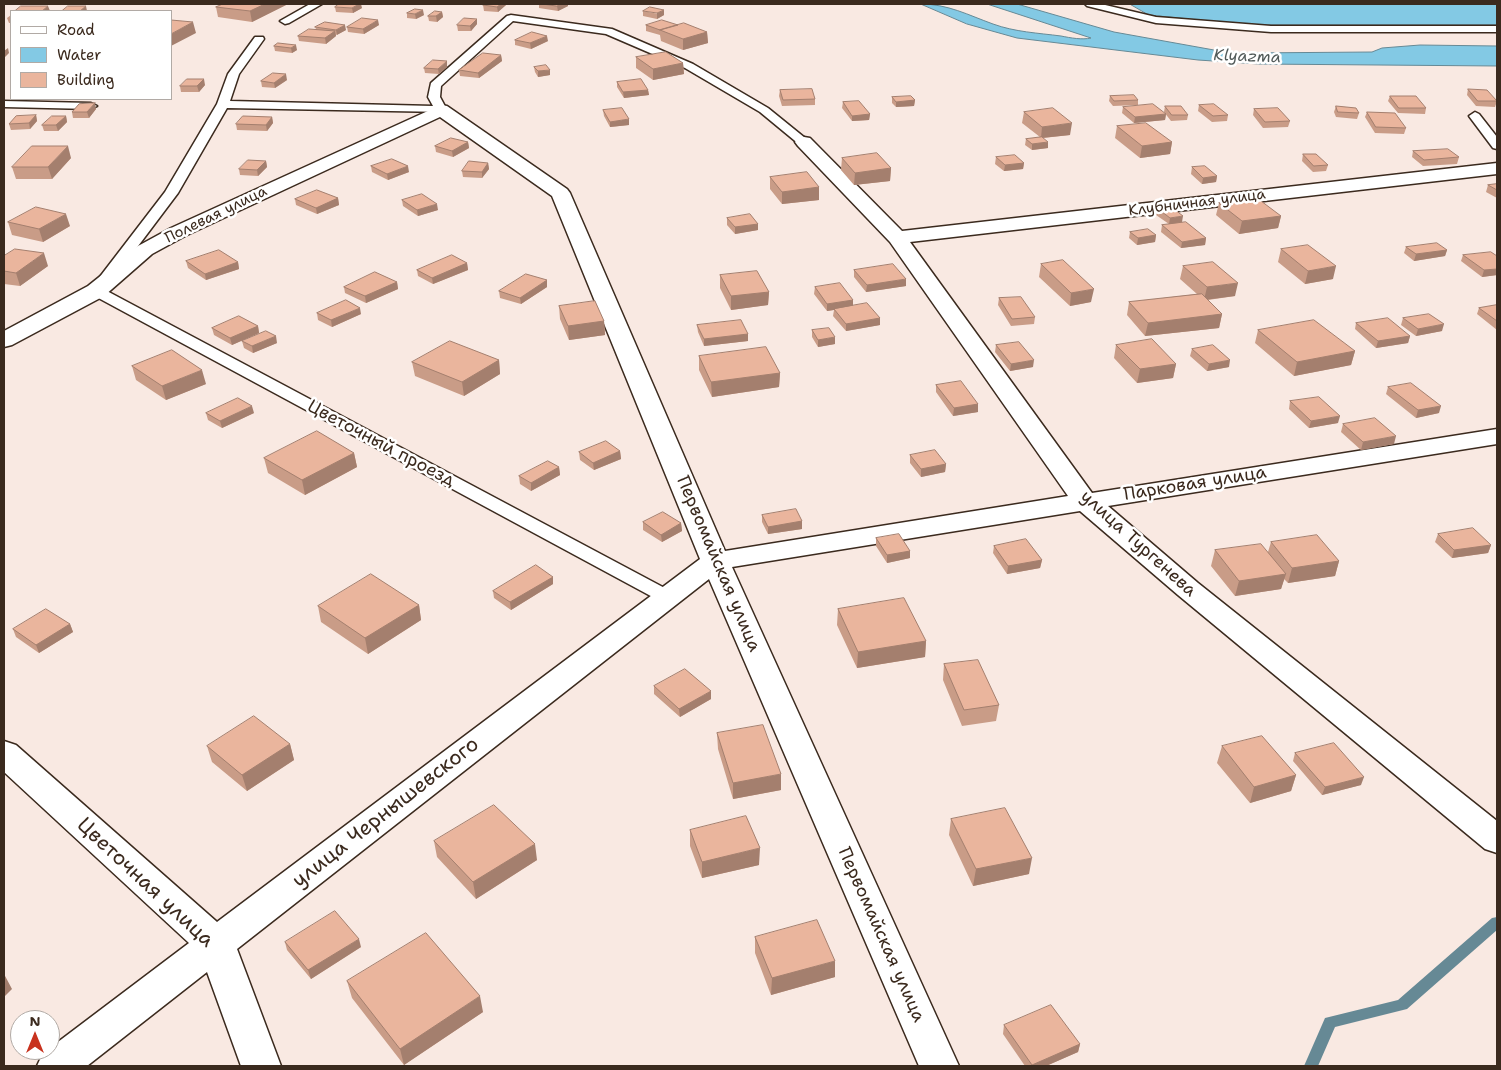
<!DOCTYPE html>
<html>
<head>
<meta charset="utf-8">
<style>
	body { margin:0 }
	#map { position:relative; width:1501px; height:1070px; overflow:hidden; background:#f9e9e2; font-family:"Shantell Sans",sans-serif }
	canvas { display:block }
	.frame { position:absolute; inset:0; border:5px solid #3b2a1e; pointer-events:none }
	.legend { position:absolute; left:10px; top:10px; width:162px; height:90px; box-sizing:border-box; background:#fff; border:1px solid #b1aaa5; margin:0; padding:6px 9px; list-style:none; font-size:15px; color:#3b2a1e }
	.legend li { display:flex; align-items:center; gap:10px; height:25px }
	.legend b { width:25px; border:1px solid #b1aaa5 }
	.north { position:absolute; left:10px; top:1010px; width:50px; height:50px; box-sizing:border-box; background:#fff; border:1px solid #b1aaa5; border-radius:50%; rotate:0deg; font-size:14px; font-weight:700; line-height:20px; text-align:center; color:#3b2a1e }
	.north::after { content:''; display:block; margin:auto; width:18px; height:22px; background:#c8321e; clip-path:polygon(50% 0,100% 100%,50% 72%,0 100%) }
</style>
</head>
<body>
<div id="map">
<canvas width="1501" height="1070"></canvas>
<div class="frame"></div>
<ul class="legend">
<li><b style="height:6px;background:#fff"></b>Road</li>
<li><b style="height:14px;background:#83c9e4"></b>Water</li>
<li><b style="height:14px;background:#eab59d"></b>Building</li>
</ul>
<div class="north">N</div>
</div>
<script>
const context = document.querySelector('canvas').getContext('2d');
context.lineJoin = 'round';
function paint(path, color) {
  context.fillStyle = color;
  context.fill(path, 'evenodd');
}
function stroke(path, color, width, dash) {
  context.strokeStyle = color;
  context.lineWidth = width;
  context.lineCap = dash ? 'butt' : 'round';
  context.setLineDash(dash || []);
  context.stroke(path);
}
function drawText(font, color, halo, rows, align = 'center') {
  context.font = font + ' "Shantell Sans",sans-serif';
  context.lineWidth = 5;
  context.setLineDash([]);
  context.textBaseline = 'middle';
  context.strokeStyle = halo;
  context.fillStyle = color;
  for (const [text, x, y, turn = 0] of rows) {
    context.save();
    context.translate(x, y);
    context.rotate((+turn || 0) * Math.PI / 180);
    context.textAlign = isNaN(turn) ? turn : align;
    if (halo) context.strokeText(text, 0, 0);
    context.fillText(text, 0, 0);
    context.restore();
  }
}
const water = new Path2D(`
	M921 4C948 4 968 15 993 24 1015 32 1038 33 1061 36 1071 38 1082 40 1091 38L987 4H1017L1114 32 1214 50 1244 53 1372 52 1382 48 1420 45 1497 46V66L1259 64 1198 60 1017 38 967 24Z
	M1130 4H1497V25H1248L1149 15Z`);
const stream = new Path2D(`
	M1497 917V930L1407 1009 1335 1027 1318 1066H1304L1325 1018 1398 1000 1492 918Z`);
const lane = new Path2D(`
	M310 4H322L289 23 285 24 280 21Z
	M1085 4H1101L1156 17 1271 26H1497V32H1271L1156 23 1087 6Z
	M511 15 612 29 693 64 768 108 810 142 804 146 800 145 760 112 685 68 606 34 513 21 441 86 440 97 447 110 445 112 227 108 178 193 105 290 674 593 677 597 674 601 667 603 660 601 91 294 89 291 165 192 217 104 228 74 255 37H263L264 39 239 74 230 101 433 106 428 97 431 83 507 16Z
	M4 101 91 103 97 106 91 109 4 107Z
	M1475 112 1479 114 1497 137V149L1493 148 1469 116Z`);
const street = new Path2D(`
	M441 105 447 106 567 189 570 193 725 551 1068 496 890 242 798 146 795 142 798 138 804 137 810 138 902 231 1497 163V174L910 242 1092 493 1497 429V444L1108 506 1198 583 1497 821V853L1485 849 1178 595 1080 511 732 567 959 1066H919L709 579 237 949 281 1066H241L207 972 87 1066H37L43 1053 50 1050V1048L189 943 4 772V741L16 745 217 922 700 559 552 196 440 117 185 236 152 254 104 296 12 345 4 347V331L88 286 138 246 171 228Z`);
const wall = new Path2D(`
	M223 4H288L252 22 218 17 216 7Z
	M539 4H568V6L558 11 539 8Z
	M483 5H506L498 12 484 11Z
	M335 7 362 8 353 13 336 12Z
	M643 11 664 15 657 19 643 16Z
	M442 12 443 17 437 22 429 21 428 16Z
	M407 13 424 15 416 19 407 18Z
	M11 15V23H9L7 18Z
	M477 24 471 31H458L457 25Z
	M379 25 364 34 348 32 347 27Z
	M646 25H678L707 32 708 43 683 50 661 41 660 35 646 31Z
	M315 27 346 30 336 35V36L326 44 299 41 298 36 316 29Z
	M515 40 548 41 531 49 515 45Z
	M278 43 297 50 292 53 275 51 274 46Z
	M501 55 502 61 479 78 460 76 459 70Z
	M636 57 683 63 684 74 653 80 636 68Z
	M447 67 439 74 425 73 424 68Z
	M534 67 550 75 538 77 535 72Z
	M287 80 275 88 262 87 261 81Z
	M617 82 648 90 649 95 624 98 617 87Z
	M205 85 199 92H181L180 86Z
	M1468 89 1497 101 1495 107 1476 106 1467 95Z
	M780 90 815 99V105L782 106 779 96Z
	M1110 96 1138 100V105L1113 106 1109 101Z
	M1390 96 1426 108 1425 114 1398 113 1388 101Z
	M892 97 915 100 914 106 896 107 892 103Z
	M843 102 870 114 869 120 852 121 842 108Z
	M1199 105 1228 115 1227 121 1212 122 1198 111Z
	M1165 106 1188 115 1187 120 1171 121 1164 112Z
	M1336 106 1359 113 1357 119 1336 117 1334 112Z
	M1123 107 1166 114 1165 120 1134 123 1122 113Z
	M96 109 89 118H73L72 112Z
	M1254 109 1290 121 1288 127 1263 128 1253 115Z
	M603 110 629 125 610 127 604 116Z
	M1024 112 1070 135 1043 138 1048 148 1032 150 1025 145 1026 139 1040 137 1022 123Z
	M1367 112 1406 128 1404 134 1375 133 1365 117Z
	M36 115 37 121 30 129 11 130 9 124Z
	M66 116 67 122 58 131H44L42 125Z
	M272 117 273 123 267 131 237 130 236 124Z
	M1117 126 1172 142 1170 154 1140 158 1115 138Z
	M468 142 469 148 453 157 436 152 435 146Z
	M1413 151 1459 157 1457 164 1423 166 1412 157Z
	M1303 154 1328 165 1326 171 1313 172 1302 161Z
	M996 157 1024 163 1023 169 1004 171 995 164Z
	M71 158 52 179H16L12 167Z
	M842 158 891 168 890 181 854 185 841 170Z
	M266 161 267 167 258 176 240 175 239 169Z
	M488 163 489 169 482 178 463 177 462 171Z
	M371 166 409 172 388 180 372 172Z
	M1192 167 1217 176 1216 182 1202 184 1191 174Z
	M770 177 819 187V200L782 204 770 189Z
	M1497 184V198L1486 192 1488 185Z
	M338 198 339 205 317 214 296 205 295 199Z
	M402 200 438 210 418 216 403 206Z
	M1219 203 1281 216 1278 228 1239 234 1216 215Z
	M1157 208 1182 222 1206 238 1205 245 1181 248 1161 232 1162 225 1169 224 1156 215Z
	M727 218 758 224V230L735 234 727 225Z
	M8 222 70 226 43 242 12 235Z
	M1130 232 1156 235 1155 242 1137 245 1129 238Z
	M1406 247 1447 250 1445 256 1414 261 1404 253Z
	M1281 249 1333 279 1305 284 1278 262Z
	M1463 255 1497 256V275L1482 277 1461 261Z
	M4 256 48 266 20 286 4 284Z
	M186 261 238 262 239 269 206 280 188 268Z
	M467 263 468 270 433 284 418 276 417 270Z
	M1041 264 1091 302 1070 306 1039 277Z
	M1183 266 1235 296 1208 300 1222 314 1219 328 1145 336 1127 315 1129 302 1197 294 1180 279Z
	M854 270 906 286 866 292 854 277Z
	M720 275 769 292 768 305 731 310 720 288Z
	M547 280V287L521 304 500 298 499 291Z
	M397 282 398 289 366 303 345 293 344 287Z
	M815 287 853 300V306L880 318V325L846 331 833 316 834 310 827 311 814 294Z
	M999 298 1035 317 1034 324 1011 326 998 305Z
	M1497 305V330L1477 314 1479 308Z
	M559 306 604 321 605 335 569 340 560 319Z
	M317 313 361 314 332 327 318 320Z
	M1403 318 1442 331 1416 336 1401 325Z
	M1356 323 1410 336 1408 343 1376 348 1355 329Z
	M697 325 748 334V341L704 346 698 332Z
	M258 326 259 333 232 345 214 335 212 328Z
	M812 330 835 344 818 347 812 337Z
	M1258 330 1355 351 1351 365 1294 376 1255 343Z
	M242 341 277 343 253 353 244 348Z
	M996 345 1033 367 1010 371 995 352Z
	M1116 345 1176 364 1173 378 1137 383 1114 358Z
	M1192 349 1229 367 1207 371 1190 356Z
	M699 356 780 373 779 387 712 397 699 370Z
	M499 360 500 374 464 396 415 376 412 362Z
	M132 366 206 384 166 400 136 380Z
	M936 385 978 404V412L953 416 936 392Z
	M1388 387 1439 413 1416 418 1386 394Z
	M1290 401 1338 423 1309 428 1289 409Z
	M206 413H254L222 428 208 420Z
	M1343 424 1394 444 1361 450 1341 432Z
	M620 451 621 459 594 470 580 460 579 452Z
	M354 453 357 467 305 495 268 473 264 458Z
	M910 455 946 464 945 472 921 477 910 463Z
	M559 467 560 475 531 491 520 484 519 476Z
	M762 515 802 521V529L768 534 762 522Z
	M643 522 681 523 682 531 662 542 643 530Z
	M1438 534 1491 545 1488 553 1452 558 1435 542Z
	M876 538 910 551V558L887 563 876 546Z
	M1271 542 1339 561 1335 576 1288 583 1284 579 1281 589 1235 596 1211 566 1215 550 1268 552Z
	M994 546 1042 560 1040 568 1007 574 993 553Z
	M553 577V584L511 610 494 598 493 591Z
	M419 605 421 620 368 654 321 622 318 606Z
	M838 609 926 641 925 657 857 668 837 625Z
	M70 624 73 632 39 653 16 637 13 629Z
	M944 664 999 705 996 721 962 726 943 680Z
	M654 686 711 699 680 717 654 694Z
	M717 733 781 790 733 799 718 749Z
	M290 744 294 760 247 791 212 762 207 746Z
	M1222 746 1296 775 1291 791 1250 803 1217 763Z
	M1295 753 1361 785 1322 795 1293 761Z
	M951 819 1029 874 973 886 949 835Z
	M690 830 759 865 702 878 690 846Z
	M434 841 537 860 476 899 437 857Z
	M755 937 835 977 771 995 755 953Z
	M285 942 361 947 311 979 287 950Z
	M347 981 483 1012 404 1065 352 998Z
	M1004 1025 1080 1044 1078 1052 1046 1066H1025L1003 1034Z`);
const shadedWall = new Path2D(`
	M265 4H288L252 22 250 11Z
	M359 4H361L362 8 353 13 352 8Z
	M501 4H506V5L498 12 497 7Z
	M562 4H568V6L558 11 557 6Z
	M48 6 50 11H42Z
	M86 6 87 11H80Z
	M423 10 424 15 416 19 415 14Z
	M664 10V15L657 19V13Z
	M442 12 443 17 437 22 436 16Z
	M477 19V24L471 31 470 26Z
	M378 20 379 25 364 34 363 29Z
	M193 22 196 33 171 46V34Z
	M345 25 346 30 337 35 336 30Z
	M335 31 336 36 326 44 325 38Z
	M707 32 708 43 683 50V39Z
	M547 36 548 41 531 49 530 43Z
	M296 45 297 50 292 53 291 48Z
	M8 48 9 53 4 58V51Z
	M501 55 502 61 479 78 478 73Z
	M447 61V67L439 74 438 69Z
	M683 63 684 74 653 80V69Z
	M550 70V75L538 77V71Z
	M286 74 287 80 275 88 274 83Z
	M204 79 205 85 199 92 197 86Z
	M648 90 649 95 624 98 623 92Z
	M915 100 914 106 896 107V102Z
	M95 103 96 109 89 118 87 112Z
	M870 114 869 120 852 121V116Z
	M1166 114 1165 120 1134 123 1135 117Z
	M36 115 37 121 30 129 29 123Z
	M66 116 67 122 58 131 56 125Z
	M272 117 273 123 267 131 266 125Z
	M629 119V125L610 127V122Z
	M1072 123 1070 135 1041 138 1042 127Z
	M468 142 469 148 453 157 452 151Z
	M1048 142V148L1032 150V144Z
	M1172 142 1170 154 1140 158 1142 146Z
	M68 146 71 158 52 179 48 167Z
	M266 161 267 167 258 176 257 170Z
	M488 163 489 169 482 178V172Z
	M1024 163 1023 169 1004 171 1005 165Z
	M408 166 409 172 388 180 387 174Z
	M891 168 890 181 854 185 855 173Z
	M1217 176 1216 182 1202 184 1203 178Z
	M819 187V200L782 204V192Z
	M338 198 339 205 317 214 316 208Z
	M437 204 438 210 418 216 417 210Z
	M66 214 70 226 43 242 39 229Z
	M1183 216 1182 222 1169 224 1170 218Z
	M1281 216 1278 228 1239 234 1242 221Z
	M758 224V230L735 234V227Z
	M1156 235 1155 242 1137 245 1138 238Z
	M1206 238 1205 245 1181 248 1182 242Z
	M1447 250 1445 256 1414 261 1416 254Z
	M44 253 48 266 20 286 16 273Z
	M238 262 239 269 206 280 205 274Z
	M467 263 468 270 433 284 432 278Z
	M1336 266 1333 279 1305 284 1308 271Z
	M1497 269V275L1482 277 1484 270Z
	M906 279V286L866 292 867 285Z
	M547 280V287L521 304 520 298Z
	M397 282 398 289 366 303 365 296Z
	M1238 283 1235 296 1204 300 1207 287Z
	M1094 289 1091 302 1070 306 1071 293Z
	M769 292 768 305 731 310V296Z
	M853 300V307L827 311V304Z
	M360 308 361 314 332 327 331 320Z
	M1222 314 1219 328 1145 336 1148 323Z
	M880 318V325L846 331V324Z
	M604 321 605 335 569 340 568 326Z
	M1444 324 1442 331 1416 336 1418 329Z
	M258 326 259 333 232 345 230 338Z
	M748 334V341L704 346V339Z
	M276 336 277 343 253 353 252 346Z
	M1410 336 1408 343 1376 348 1378 341Z
	M835 337V344L818 347V340Z
	M1355 351 1351 365 1294 376 1297 362Z
	M499 360 500 374 464 396 462 382Z
	M1034 360 1033 367 1010 371 1011 364Z
	M1230 360 1229 367 1207 371 1209 364Z
	M1176 364 1173 378 1137 383 1140 369Z
	M202 370 206 384 166 400 162 386Z
	M780 373 779 387 712 397 711 382Z
	M978 404V412L953 416 954 408Z
	M252 406 254 413 222 428 220 421Z
	M1441 406 1439 413 1416 418 1418 410Z
	M1340 416 1338 423 1309 428 1311 421Z
	M1396 436 1394 444 1361 450 1363 442Z
	M620 451 621 459 594 470 593 463Z
	M354 453 357 467 305 495 302 480Z
	M946 464 945 472 921 477V469Z
	M559 467 560 475 531 491V483Z
	M802 521V529L768 534V527Z
	M681 523 682 531 662 542 661 535Z
	M1491 545 1488 553 1452 558 1454 550Z
	M910 551V558L887 563V555Z
	M1042 560 1040 568 1007 574 1008 566Z
	M1339 561 1335 576 1288 583 1292 568Z
	M1286 574 1281 589 1235 596 1239 581Z
	M553 577V584L511 610 510 602Z
	M419 605 421 620 368 654 365 638Z
	M70 624 73 632 39 653 36 645Z
	M926 641 925 657 857 668 858 652Z
	M711 691V699L680 717 679 709Z
	M290 744 294 760 247 791 242 775Z
	M781 774V790L733 799V783Z
	M1296 775 1291 791 1250 803 1254 787Z
	M1364 777 1361 785 1322 795 1325 787Z
	M535 844 537 860 476 899 473 882Z
	M760 848 759 865 702 878V862Z
	M1032 858 1029 874 973 886 976 869Z
	M359 939 361 947 311 979 308 970Z
	M835 961V977L771 995 772 978Z
	M4 974 12 989 4 997Z
	M480 996 483 1012 404 1065 400 1049Z
	M1080 1044 1078 1052 1046 1066H1032V1065Z`);
const building = new Path2D(`
	M223 4H265L250 11 216 7Z
	M339 4H359L352 8 335 7Z
	M485 4H501L497 7 483 5Z
	M543 4H562L557 6Z
	M21 6H48L42 11H15Z
	M68 6H86L80 11H62Z
	M650 7 664 10 657 13 643 11Z
	M415 9 423 10 415 14 407 13Z
	M435 11 442 12 436 16H428Z
	M362 18 378 20 363 29 347 27Z
	M464 18 477 19 470 26 457 25Z
	M171 20 193 22 171 34Z
	M662 20 678 25 660 30 646 25Z
	M325 22 345 25 336 30 315 27Z
	M684 23 707 32 683 39 660 30Z
	M309 29 335 31 325 38 298 36Z
	M532 32 547 36 530 43 515 40Z
	M278 43 296 45 291 48 274 46Z
	M666 52 683 63 653 69 636 57Z
	M483 53 501 55 478 73 459 70Z
	M433 60 447 61 438 69 424 68Z
	M546 65 550 70 538 71 534 67Z
	M273 73 286 74 274 83 261 81Z
	M187 79H204L197 86H180Z
	M641 79 648 90 623 92 617 82Z
	M812 89 815 99 783 100 780 90Z
	M1468 89 1487 90 1497 101H1478Z
	M1134 95 1138 100 1114 101 1110 96Z
	M911 96 915 100 896 102 892 97Z
	M1390 96H1416L1426 108H1399Z
	M859 101 870 114 852 116 843 102Z
	M95 103 87 112H72L79 104Z
	M1153 104 1166 114 1135 117 1123 107Z
	M1214 104 1228 115 1213 116 1199 105Z
	M1165 106H1181L1188 115H1172Z
	M1336 106 1356 108 1359 113 1338 112Z
	M622 108 629 119 610 122 603 110Z
	M1053 108 1072 123 1042 127 1024 112Z
	M1278 108 1290 121 1265 122 1254 109Z
	M1367 112 1395 113 1406 128 1376 127Z
	M36 115 29 123 9 124 16 116Z
	M52 116H66L56 125H42Z
	M243 116 272 117 266 125 236 124Z
	M1146 123 1172 142 1142 146 1117 126Z
	M1042 137 1048 142 1032 144 1026 139Z
	M451 138 468 142 452 151 435 146Z
	M32 146H68L48 167H12Z
	M1448 149 1459 157 1424 160 1413 151Z
	M877 153 891 168 855 173 842 158Z
	M1303 154H1316L1328 165 1314 166Z
	M1015 155 1024 163 1005 165 996 157Z
	M392 159 408 166 387 174 371 166Z
	M248 160 266 161 257 170 239 169Z
	M469 161 488 163 482 172 462 171Z
	M1205 166 1217 176 1203 178 1192 167Z
	M807 172 819 187 782 192 770 177Z
	M1497 184V190L1488 185Z
	M317 190 338 198 316 208 295 199Z
	M422 194 437 204 417 210 402 200Z
	M1257 198 1281 216 1242 221 1219 203Z
	M1170 206 1183 216 1170 218 1157 208Z
	M36 207 66 214 39 229 8 222Z
	M750 214 758 224 735 227 727 218Z
	M1186 222 1206 238 1182 242 1162 225Z
	M1148 229 1156 235 1138 238 1130 232Z
	M1437 243 1447 250 1416 254 1406 247Z
	M1308 245 1336 266 1308 271 1281 249Z
	M15 249 44 253 16 273 4 271V256Z
	M219 250 238 262 205 274 186 261Z
	M1491 252 1497 256V269L1484 270 1463 255Z
	M452 255 467 263 432 278 417 270Z
	M1063 260 1094 289 1071 293 1041 264Z
	M1213 262 1238 283 1207 287 1183 266Z
	M893 264 906 279 867 285 854 270Z
	M757 271 769 292 731 296 720 275Z
	M375 272 397 282 365 296 344 287Z
	M526 274 547 280 520 298 499 291Z
	M840 283 853 300 827 304 815 287Z
	M1202 294 1222 314 1148 323 1129 302Z
	M1021 297 1035 317 1012 319 999 298Z
	M346 300 360 308 331 320 317 313Z
	M595 301 604 321 568 326 559 306Z
	M867 303 880 318 846 324 834 309Z
	M1497 305V321L1479 308Z
	M1429 314 1444 324 1418 329 1403 318Z
	M239 316 258 326 230 338 212 328Z
	M1388 318 1410 336 1378 341 1356 323Z
	M741 320 748 334 704 339 697 325Z
	M1314 320 1355 351 1297 362 1258 330Z
	M829 328 835 337 818 340 812 330Z
	M266 331 276 336 252 346 242 341Z
	M1152 339 1176 364 1140 369 1116 345Z
	M450 341 499 360 462 382 412 362Z
	M1019 342 1034 360 1011 364 996 345Z
	M1213 345 1230 360 1209 364 1192 349Z
	M766 347 780 373 711 382 699 356Z
	M172 350 202 370 162 386 132 366Z
	M961 381 978 404 954 408 936 385Z
	M1411 383 1441 406 1418 410 1388 387Z
	M1319 397 1340 416 1311 421 1290 401Z
	M238 398 252 406 220 421 206 413Z
	M1375 418 1396 436 1363 442 1343 424Z
	M317 431 354 453 302 480 264 458Z
	M606 441 620 451 593 463 579 452Z
	M935 450 946 464 921 469 910 455Z
	M548 461 559 467 531 483 519 476Z
	M796 509 802 521 768 527 762 515Z
	M663 512 681 523 661 535 643 522Z
	M1473 528 1491 545 1454 550 1438 534Z
	M899 534 910 551 887 555 876 538Z
	M1317 535 1339 561 1292 568 1271 542Z
	M1026 539 1042 560 1008 566 994 546Z
	M1261 544 1286 574 1239 581 1215 550Z
	M536 565 553 577 510 602 493 591Z
	M371 574 419 605 365 638 318 606Z
	M904 598 926 641 858 652 838 609Z
	M46 609 70 624 36 645 13 629Z
	M978 660 999 705 964 710 944 664Z
	M685 669 711 691 679 709 654 686Z
	M254 716 290 744 242 775 207 746Z
	M763 725 781 774 733 783 717 733Z
	M1262 736 1296 775 1254 787 1222 746Z
	M1334 743 1364 777 1325 787 1295 753Z
	M494 805 535 844 473 882 434 841Z
	M1005 808 1032 858 976 869 951 819Z
	M746 816 760 848 702 862 690 830Z
	M335 911 359 939 308 970 285 942Z
	M817 920 835 961 772 978 755 937Z
	M426 933 480 996 400 1049 347 981Z
	M1051 1005 1080 1044 1032 1065 1004 1025Z`);
const farStreetnames = [
	["Клубничная улица",1197,203,-7],
	["Полевая улица",216,215,-26]
];
const farWaternames = [
	["Klyazma",1247,57,2]
];
const streetNames = [
	["Цветочный проезд",381,444,28],
	["Парковая улица",1195,484,-9],
	["улица Тургенева",1138,544,42],
	["Первомайская улица",718,564,67],
	["Первомайская улица",881,935,66]
];
const nearStreetnames = [
	["улица Чернышевского",386,813,-38],
	["Цветочная улица",145,883,43]
];
paint(water, '#83c9e4');
stroke(water, '#668995', 1);
paint(stream, '#668995');
stroke(lane, '#3b2a1e', 3);
stroke(street, '#3b2a1e', 3);
paint(lane, '#fff');
paint(street, '#fff');
paint(wall, '#c99c87');
paint(shadedWall, '#a47f6e');
paint(building, '#eab59d');
stroke(building, '#a47f6e', 1);
drawText('15px', '#3b2a1e', '#fff', farStreetnames);
drawText('italic 16px', '#515a59', '#fff', farWaternames);
drawText('18px', '#3b2a1e', '#fff', streetNames);
drawText('21px', '#3b2a1e', '#fff', nearStreetnames);
</script>
</body>
</html>
